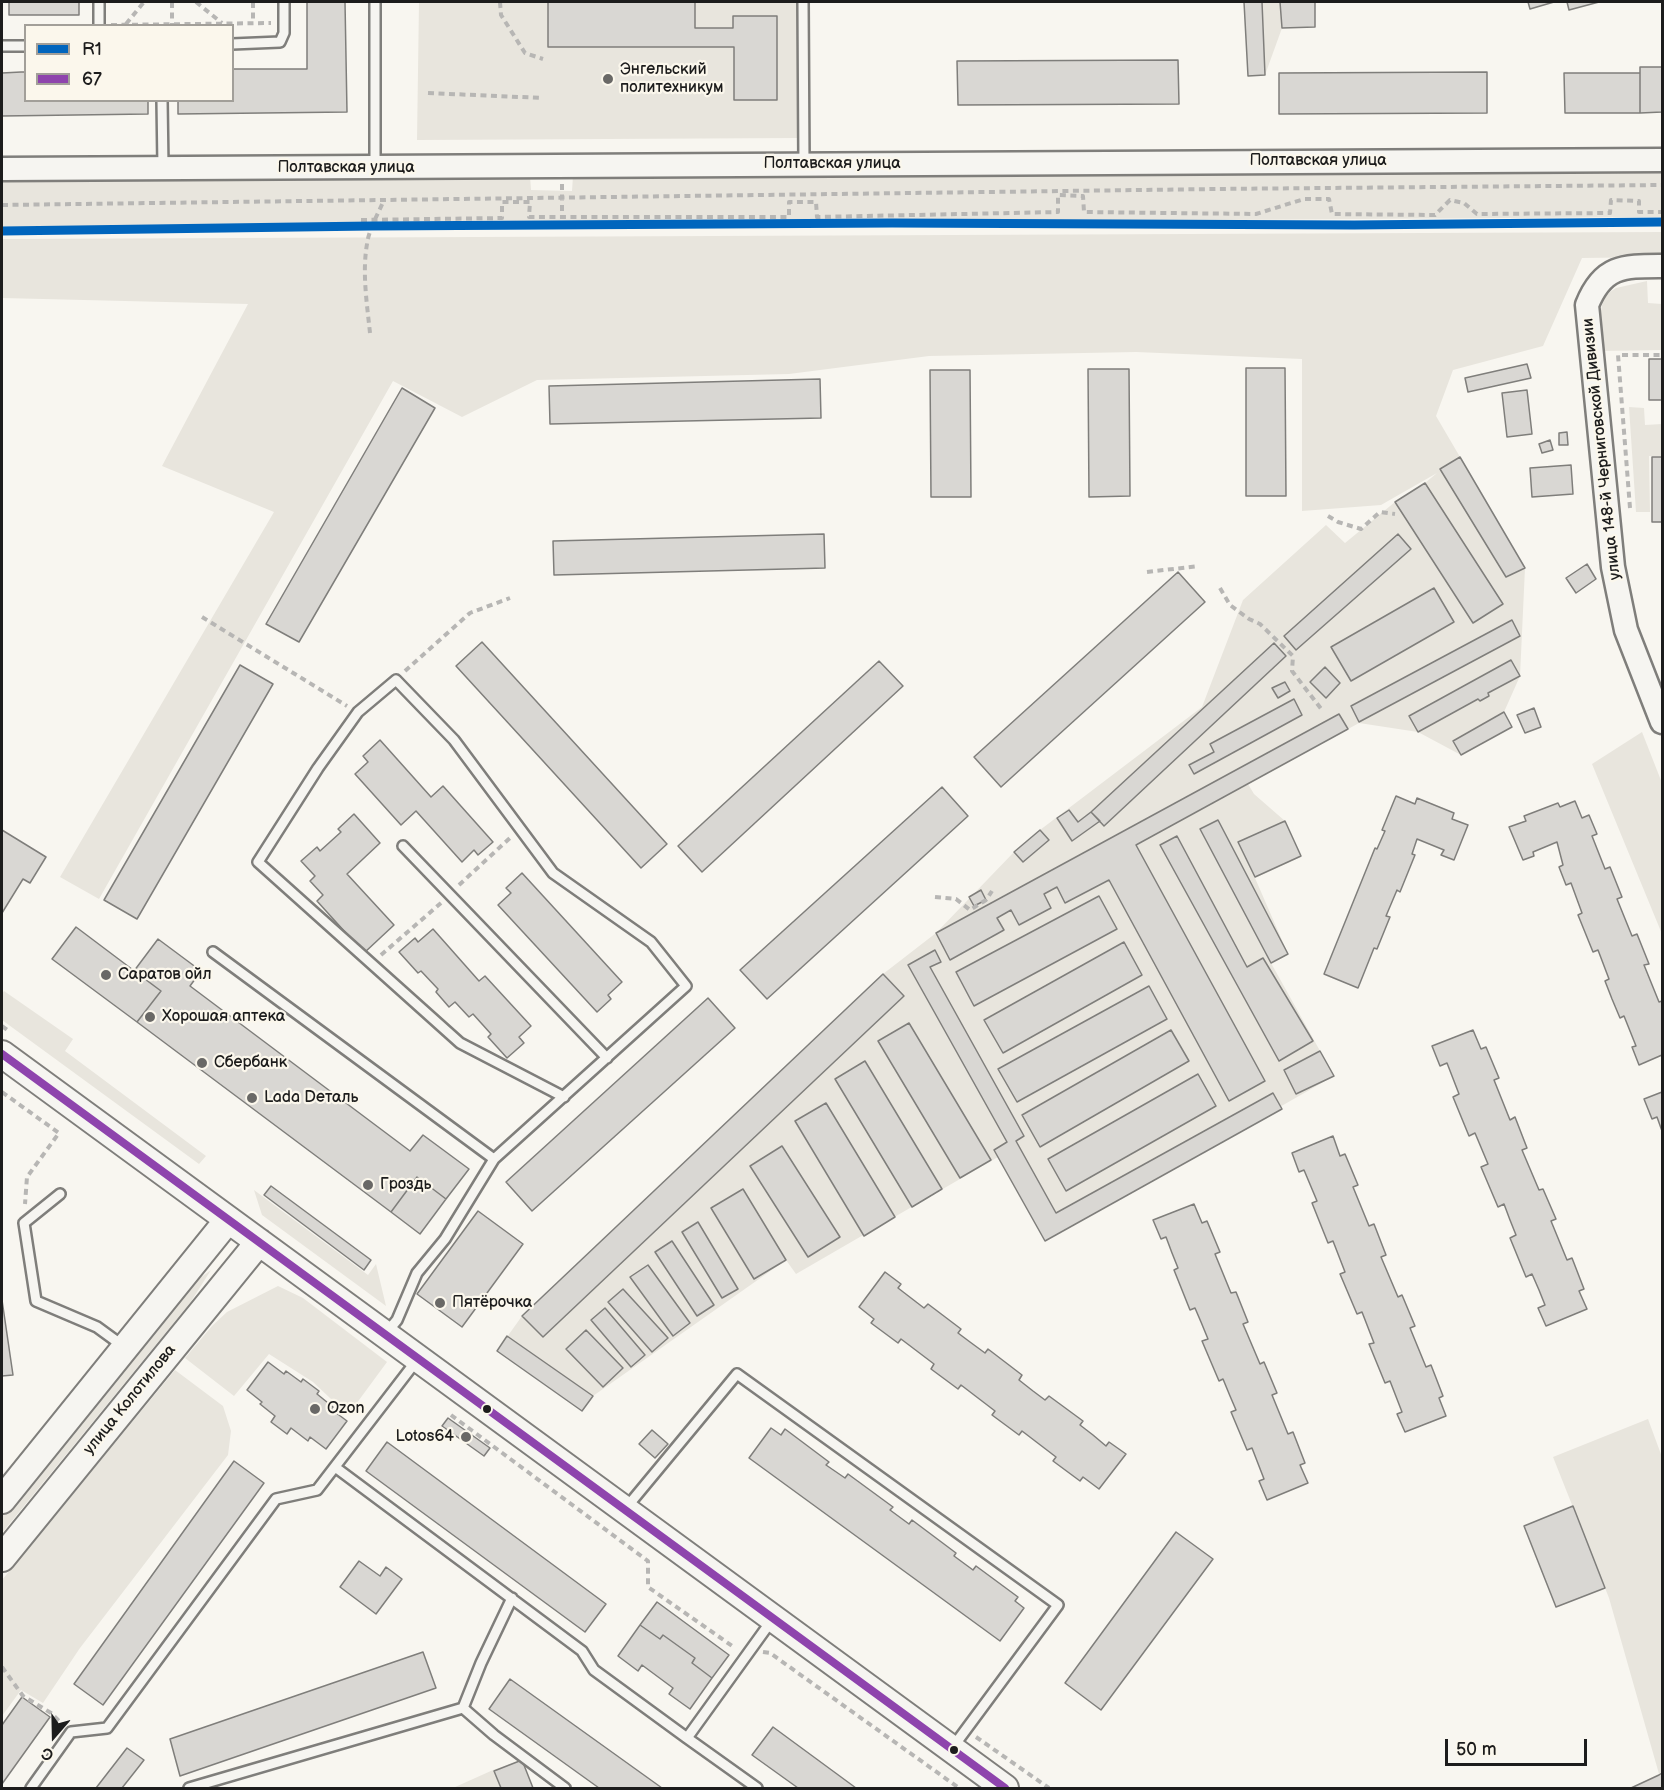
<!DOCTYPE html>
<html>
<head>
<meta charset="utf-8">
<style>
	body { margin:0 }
	#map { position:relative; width:1664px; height:1790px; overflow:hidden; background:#f8f6f0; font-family:"Balsamiq Sans",sans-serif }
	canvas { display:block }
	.frame { position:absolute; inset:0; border:3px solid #1c1c1c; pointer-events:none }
	.legend { position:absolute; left:24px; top:24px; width:210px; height:78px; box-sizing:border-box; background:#fbf7ec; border:2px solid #a29f99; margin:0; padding:8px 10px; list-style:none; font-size:18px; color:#1c1c1c }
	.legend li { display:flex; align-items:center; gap:12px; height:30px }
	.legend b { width:30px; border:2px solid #a29f99 }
	.north { position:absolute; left:24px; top:1706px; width:60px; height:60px; -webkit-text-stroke:4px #fbf7ec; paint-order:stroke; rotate:200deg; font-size:16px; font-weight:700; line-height:24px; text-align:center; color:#1c1c1c }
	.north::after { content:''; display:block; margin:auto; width:21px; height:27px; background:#1c1c1c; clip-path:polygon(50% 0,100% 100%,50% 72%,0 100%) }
	.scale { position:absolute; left:1445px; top:1739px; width:142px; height:27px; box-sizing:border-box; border:3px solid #1c1c1c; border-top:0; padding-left:8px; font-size:18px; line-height:21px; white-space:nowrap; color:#1c1c1c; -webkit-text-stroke:4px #fbf7ec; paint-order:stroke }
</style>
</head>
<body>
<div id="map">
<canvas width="1664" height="1790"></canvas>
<div class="frame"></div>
<ul class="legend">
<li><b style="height:8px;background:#0065bd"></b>R1</li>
<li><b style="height:8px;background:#8e44ad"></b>67</li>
</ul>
<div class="north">С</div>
<div class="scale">50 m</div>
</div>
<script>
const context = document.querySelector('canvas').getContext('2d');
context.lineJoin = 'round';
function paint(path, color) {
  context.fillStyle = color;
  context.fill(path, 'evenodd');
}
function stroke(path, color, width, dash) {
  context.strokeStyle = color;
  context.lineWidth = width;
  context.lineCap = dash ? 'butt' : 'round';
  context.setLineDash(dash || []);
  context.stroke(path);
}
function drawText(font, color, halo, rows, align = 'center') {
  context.font = font + ' "Balsamiq Sans",sans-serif';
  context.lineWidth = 4.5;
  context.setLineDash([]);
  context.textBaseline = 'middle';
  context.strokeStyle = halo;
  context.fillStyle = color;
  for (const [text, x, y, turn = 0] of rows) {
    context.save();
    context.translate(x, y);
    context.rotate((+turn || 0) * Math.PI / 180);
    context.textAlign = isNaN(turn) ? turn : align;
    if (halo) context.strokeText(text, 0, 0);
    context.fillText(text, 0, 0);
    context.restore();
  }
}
const built = new Path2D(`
	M419 2H799L797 138 417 140Z
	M1244 2H1315V27L1282 28 1265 75 1248 76Z
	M1662 173V217L2 228V181L530 176 531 190 572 191 573 176Z
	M1662 232V257L1582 258 1543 346 1453 370 1436 416 1525 568 1520 676 1504 712 1512 727 1461 755 1418 732 1359 723 1248 784 1254 794 1285 821 1301 857 1255 878 1288 954 1271 963 1334 1076 1045 1241 998 1157 796 1274 786 1260 593 1396 582 1411 497 1351 522 1316 883 974 936 933 1014 852 1040 830 1202 707 1243 600 1326 525 1345 543 1395 502 1425 483 1437 473 1381 505 1302 511V359L1136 352 929 356 789 374 537 380 462 417 393 381 99 899 60 877 274 512 162 466 248 304 2 298V239Z
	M1647 281 1648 303 1662 304V350L1601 351 1600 316 1602 305 1607 294 1616 288Z
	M1629 407 1644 408 1645 425 1662 424V456H1649L1650 512H1636Z
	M1642 732 1662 783V934L1592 764Z
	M4 991 73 1039 65 1051 206 1156 199 1164 2 1020V994Z
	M254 1190 368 1275 376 1264 386 1306 262 1215Z
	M211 1270 190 1303 2 1533V1514L181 1292Z
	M278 1286 303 1298 387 1362 348 1415 313 1382 269 1354 234 1396 185 1358 212 1326 227 1312Z
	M175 1370 223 1406 231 1431 228 1455 80 1648 43 1703 21 1690 2 1716V1580Z
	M1648 1419 1662 1457V1788H1631L1659 1774 1609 1598 1553 1457Z
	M522 1760 533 1788H453L493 1770Z`);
const building = new Path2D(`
	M9 2H79V15H9Z
	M307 2H345L347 112 178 114V100H232V69H307Z
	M548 2H695V28H733V16H777V100H734V47H548Z
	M1244 2H1262L1265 75 1248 76Z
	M1280 2H1315V27L1282 28Z
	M1528 2H1554L1530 9Z
	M1567 2H1599L1569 10Z
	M1178 60 1179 104 958 105 957 61Z
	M1640 67H1662V112L1640 113Z
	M21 72H26V100H148V114L2 116V73Z
	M1487 72V113L1279 114V73Z
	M1564 73H1640V113H1565Z
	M1649 359H1662V400H1649Z
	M1527 364 1531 378 1468 392 1465 378Z
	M1246 368H1285L1286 496H1246Z
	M1088 369H1129L1130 496 1089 497Z
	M930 370H970L971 497H931Z
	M820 379 821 418 550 424 549 386Z
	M402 388 435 408 299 642 266 624Z
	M1527 390 1532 434 1507 437 1502 393Z
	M1567 432 1568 445H1559V433Z
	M1550 440 1553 450 1542 453 1539 444Z
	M1460 457 1525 568 1506 577 1440 469Z
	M1652 457H1662V522H1652Z
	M1571 465 1573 494 1532 497 1530 468Z
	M1425 483 1503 604 1473 623 1395 502Z
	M824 534 825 568 554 575 553 541Z
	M1398 534 1411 549 1296 650 1284 636Z
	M1587 564 1596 579 1576 593 1566 578Z
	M1178 572 1205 602 1001 787 974 757Z
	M1434 588 1454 622 1351 681 1331 647Z
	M1512 620 1520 636 1359 722 1351 706Z
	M482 642 667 844 641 868 456 666Z
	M1274 643 1286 656 1104 826 1091 812Z
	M1511 660 1520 676 1488 693 1489 696 1480 701 1478 699 1418 732 1409 716Z
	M879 661 903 686 702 872 678 846Z
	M240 665 273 684 137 919 104 900Z
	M1325 667 1340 683 1326 698 1310 682Z
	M1285 682 1290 691 1278 698 1272 688Z
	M1294 699 1302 715 1194 774 1189 765 1214 752 1210 744Z
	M1534 708 1541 727 1525 733 1517 715Z
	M1504 712 1512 727 1461 755 1453 741Z
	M1339 714 1348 729 1136 845 1265 1081 1229 1101 1109 880 1065 903 1057 887 1044 894 1051 908 1019 925 1011 910 997 918 1004 930 950 960 936 933Z
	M380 740 431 797 443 786 493 842 478 855 474 850 462 862 416 811 401 825 355 774 368 762 363 756Z
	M942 787 968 816 767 999 740 970Z
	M1396 796 1415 804 1417 798 1454 813 1452 819 1468 825 1454 860 1441 855 1444 850 1417 839 1412 854 1415 855 1400 892 1397 890 1386 916 1390 917 1377 949 1374 948 1358 988 1324 974 1375 848 1377 849 1385 831 1382 830Z
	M1575 801 1582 818 1589 815 1597 834 1592 836 1605 869 1610 867 1622 897 1617 899 1632 936 1637 934 1649 964 1644 965 1659 1002 1662 1001V1055L1639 1065 1632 1047 1636 1046 1624 1016 1620 1018 1612 999 1605 981 1609 979 1598 950 1593 952 1578 915 1582 913 1571 883 1566 885 1559 867 1563 865 1557 842 1533 852 1534 856 1523 860 1509 827 1526 821 1524 816 1558 803 1560 807Z
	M1069 810 1078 822 1091 812 1100 821 1072 841 1057 818Z
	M354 814 380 843 347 874 394 925 364 953 317 901 323 895 310 881 315 876 301 861 317 847 320 851 341 832 338 829Z
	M1218 820 1288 954 1271 963 1200 829Z
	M1285 821 1301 856 1255 877 1238 842Z
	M2 830 46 857 30 883 23 879 2 913Z
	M1040 830 1049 840 1023 862 1014 852Z
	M1177 836 1247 967 1263 958 1313 1041 1279 1061 1160 845Z
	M522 873 622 982 608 995 611 999 597 1012 498 905 511 893 506 888Z
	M981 890 986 900 974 906 969 897Z
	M1099 896 1117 929 974 1006 956 972Z
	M76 927 161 991 137 1022 52 959Z
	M433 929 479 981 485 976 531 1026 519 1037 524 1043 507 1058 488 1037 491 1034 473 1014 469 1017 455 1002 449 1007 436 992 438 989 421 971 418 973 399 952 415 938 418 942Z
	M158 939 201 971 190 986 410 1151 423 1135 469 1169 446 1199 417 1177 391 1212 137 1022 161 991 134 971Z
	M1124 942 1142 975 1003 1053 984 1020Z
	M935 950 941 962 930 967 1024 1136 1016 1141 1056 1213 1273 1093 1282 1109 1045 1241 994 1150 1007 1142 908 965Z
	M883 974 904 996 543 1337 522 1316Z
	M1149 986 1167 1019 1017 1102 998 1069Z
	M708 998 735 1028 532 1211 506 1182Z
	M909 1023 991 1160 960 1178 878 1041Z
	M1171 1030 1189 1061 1040 1147 1022 1115Z
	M1473 1030 1481 1049 1486 1047 1499 1078 1494 1080 1510 1120 1515 1117 1527 1148 1522 1150 1539 1190 1543 1189 1556 1219 1551 1221 1567 1260 1572 1258 1584 1289 1579 1291 1587 1309 1546 1326 1538 1308 1545 1305 1539 1290 1532 1274 1526 1277 1510 1238 1516 1235 1510 1220 1504 1204 1498 1207 1481 1167 1488 1164 1475 1133 1469 1136 1453 1097 1459 1094 1447 1063 1440 1066 1432 1046Z
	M1320 1051 1334 1076 1296 1094 1284 1070Z
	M865 1061 942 1189 912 1207 835 1079Z
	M1198 1074 1216 1106 1066 1191 1048 1159Z
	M1662 1092V1131L1657 1117 1652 1119 1644 1099Z
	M826 1103 895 1217 864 1236 795 1121Z
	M1333 1136 1340 1156 1345 1154 1358 1185 1353 1187 1369 1226 1374 1224 1386 1255 1381 1257 1398 1297 1402 1295 1415 1326 1410 1328 1426 1367 1431 1365 1443 1396 1439 1398 1446 1416 1405 1432 1397 1414 1402 1412 1390 1381 1385 1383 1369 1344 1374 1343 1362 1312 1357 1314 1340 1274 1345 1272 1333 1241 1328 1243 1312 1203 1317 1201 1304 1170 1299 1172 1292 1153Z
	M782 1146 840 1237 808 1257 750 1166Z
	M417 1177 446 1199 420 1234 391 1212Z
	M271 1186 371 1260 364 1270 264 1195Z
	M743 1189 786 1260 754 1279 711 1208Z
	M1194 1204 1202 1223 1207 1221 1220 1252 1215 1254 1231 1293 1236 1292 1248 1322 1243 1324 1260 1364 1264 1362 1277 1393 1272 1395 1288 1434 1293 1432 1305 1463 1300 1465 1308 1483 1267 1500 1259 1481 1264 1479 1252 1448 1247 1450 1231 1412 1236 1410 1230 1396 1223 1379 1219 1381 1202 1341 1208 1339 1201 1322 1195 1308 1190 1310 1174 1270 1178 1268 1172 1253 1166 1237 1161 1239 1153 1220Z
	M478 1211 523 1244 462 1327 417 1294Z
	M698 1222 738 1289 722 1298 682 1232Z
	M672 1241 714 1305 697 1316 655 1252Z
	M648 1265 690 1323 673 1336 630 1277Z
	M885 1272 901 1284 898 1288 924 1308 928 1304 961 1329 958 1333 970 1342 985 1353 988 1349 1022 1375 1019 1380 1033 1391 1045 1400 1049 1396 1083 1421 1080 1425 1093 1435 1106 1446 1109 1442 1126 1454 1099 1489 1083 1477 1080 1481 1053 1461 1056 1457 1022 1431 1019 1435 992 1415 995 1411 961 1385 958 1389 931 1369 934 1364 901 1339 898 1343 871 1323 874 1319 859 1307Z
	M623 1289 668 1338 652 1352 608 1302Z
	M2 1300 13 1375 2 1376Z
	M605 1308 645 1355 631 1367 591 1320Z
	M586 1330 623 1368 603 1387 566 1349Z
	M507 1336 593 1396 582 1411 497 1351Z
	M268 1362 284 1374 286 1371 301 1382 303 1379 319 1391 317 1394 333 1407 331 1409 347 1421 326 1449 310 1437 308 1441 291 1428 287 1434 271 1422 275 1416 260 1404 262 1402 247 1390Z
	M448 1418 490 1448 484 1456 442 1426Z
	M771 1428 781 1435 785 1429 829 1462 826 1465 845 1478 848 1474 893 1507 890 1510 909 1524 912 1520 956 1553 954 1556 973 1570 976 1566 1018 1597 1015 1601 1024 1608 1000 1641 749 1458Z
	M652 1430 668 1444 655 1458 639 1444Z
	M387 1442 606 1604 585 1632 366 1471Z
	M234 1461 264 1483 103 1705 74 1684Z
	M1573 1506 1605 1588 1556 1607 1524 1526Z
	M1176 1532 1213 1559 1101 1710 1065 1683Z
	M359 1561 380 1576 386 1567 402 1579 376 1614 340 1587Z
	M657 1602 729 1655 712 1678 692 1663 695 1658 663 1635 660 1639 640 1625Z
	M640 1625 660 1639 663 1635 695 1658 692 1663 712 1678 690 1709 669 1694 673 1688 642 1665 638 1671 618 1656Z
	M423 1652 436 1688 180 1776 170 1739Z
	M510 1679 662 1788H599L489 1709Z
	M22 1697 50 1717 2 1784V1725Z
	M773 1727 856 1788H798L752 1755Z
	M127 1748 144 1760 137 1769 122 1788H96Z
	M522 1760 533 1788H501L494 1771Z
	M1662 1773V1788H1631L1659 1775Z`);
const path = new Path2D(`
	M172 2V25
	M196 2 222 23
	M253 2V23
	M500 2 501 15 525 53 543 59
	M126 24 144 2
	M111 25 271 23
	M428 93 543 98
	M562 184V217
	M2 205 1215 189 1662 185
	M361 220 502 218V202H530L529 217H789V202H816L817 217 1058 212V195L1083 196 1084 212 1256 214 1304 199H1329L1332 214 1435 215 1450 200 1464 203 1477 214 1610 213 1611 200 1639 201V212H1662
	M370 333C367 304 362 273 367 244 369 229 378 214 384 200
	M1630 508 1618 355H1662
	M1328 516 1338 522 1361 529 1380 512 1395 514
	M1147 572 1199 566
	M1220 588 1230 605 1249 619 1260 624 1293 656 1292 671 1322 710
	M202 617 347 706
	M405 671 470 613 510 598
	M459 885 511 837
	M935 897 956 899 970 910 986 900 992 891
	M381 955 441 903
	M2 1026 10 1032
	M2 1092 59 1133 27 1177 25 1204
	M451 1415 648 1561V1587L735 1648
	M763 1652 770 1653 959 1788
	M2 1667 23 1696 51 1713 61 1723
	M976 1737 1049 1788`);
const service = new Path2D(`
	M99 2V26
	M375 2V166
	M803 2 804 164
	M232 44 280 42 284 33V2
	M2 46H26
	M162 100 163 167
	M403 846 607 1058
	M213 952 494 1159
	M60 1194 24 1223 36 1301 97 1327 123 1346
	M387 1332 397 1320 417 1273 445 1239 494 1159 686 986 651 942 553 873 454 740 396 680 358 712 318 768 258 862 460 1043 564 1097
	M335 1467 582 1651 594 1670 687 1738
	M626 1508 737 1374 1058 1605 953 1747
	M463 1708 494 1735 565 1788
	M31 1788 71 1732 107 1728 276 1499 317 1490 417 1360
	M189 1788 463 1708 481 1663 512 1598
	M757 1788 687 1738 772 1620`);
const tertiary = new Path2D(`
	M2 169 1662 160
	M1662 266C1624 266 1603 265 1587 305L1613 567 1626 630 1662 722`);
const secondary = new Path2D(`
	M2 1054 1005 1788
	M2 1500 228 1220
	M2 1558 259 1242`);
const bus1 = new Path2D(`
	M2 1054 1005 1788`);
const rail1 = new Path2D(`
	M2 231 372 226 892 223 1354 225 1662 222`);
const markers = [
	[608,79,6,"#696866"],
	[106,975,6,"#696866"],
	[150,1017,6,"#696866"],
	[202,1063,6,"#696866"],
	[252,1098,6,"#696866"],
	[368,1185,6,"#696866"],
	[440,1303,6,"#696866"],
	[315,1409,6,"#696866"],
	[487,1409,5,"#1c1c1c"],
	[466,1437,6,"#696866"],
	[954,1750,5,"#1c1c1c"]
];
const poiNames = [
	["Энгельский",620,70],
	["политехникум",620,88],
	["Саратов ойл",118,975],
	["Хорошая аптека",162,1017],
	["Сбербанк",214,1063],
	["Lada Dеталь",264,1098],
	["Гроздь",380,1185],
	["Пятёрочка",452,1303],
	["Ozon",327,1409],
	["Lotos64",454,1437,"right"]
];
const streetNames = [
	["Полтавская улица",1318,161],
	["Полтавская улица",832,164],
	["Полтавская улица",346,168],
	["улица 148-й Черниговской Дивизии",1602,449,-96],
	["улица Колотилова",130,1400,-51]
];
paint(built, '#e8e5dd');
paint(building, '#d9d7d3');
stroke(building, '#7f7e7b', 1.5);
stroke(service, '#7f7e7b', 14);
stroke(tertiary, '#7f7e7b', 27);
stroke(secondary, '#7f7e7b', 30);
stroke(path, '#b7b6b4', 4, [6, 4.5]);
stroke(service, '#f6f5f1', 9);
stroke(tertiary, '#f6f5f1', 22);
stroke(secondary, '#f6f5f1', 26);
stroke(bus1, '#8e44ad', 8);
stroke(rail1, '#0065bd', 9);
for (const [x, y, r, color] of markers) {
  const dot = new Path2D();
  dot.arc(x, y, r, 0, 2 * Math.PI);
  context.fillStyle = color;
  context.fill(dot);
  stroke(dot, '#fbf7ec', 2);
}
drawText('16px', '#1c1c1c', '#fbf7ec', poiNames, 'left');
drawText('16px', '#1c1c1c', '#fbf7ec', streetNames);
</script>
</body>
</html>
